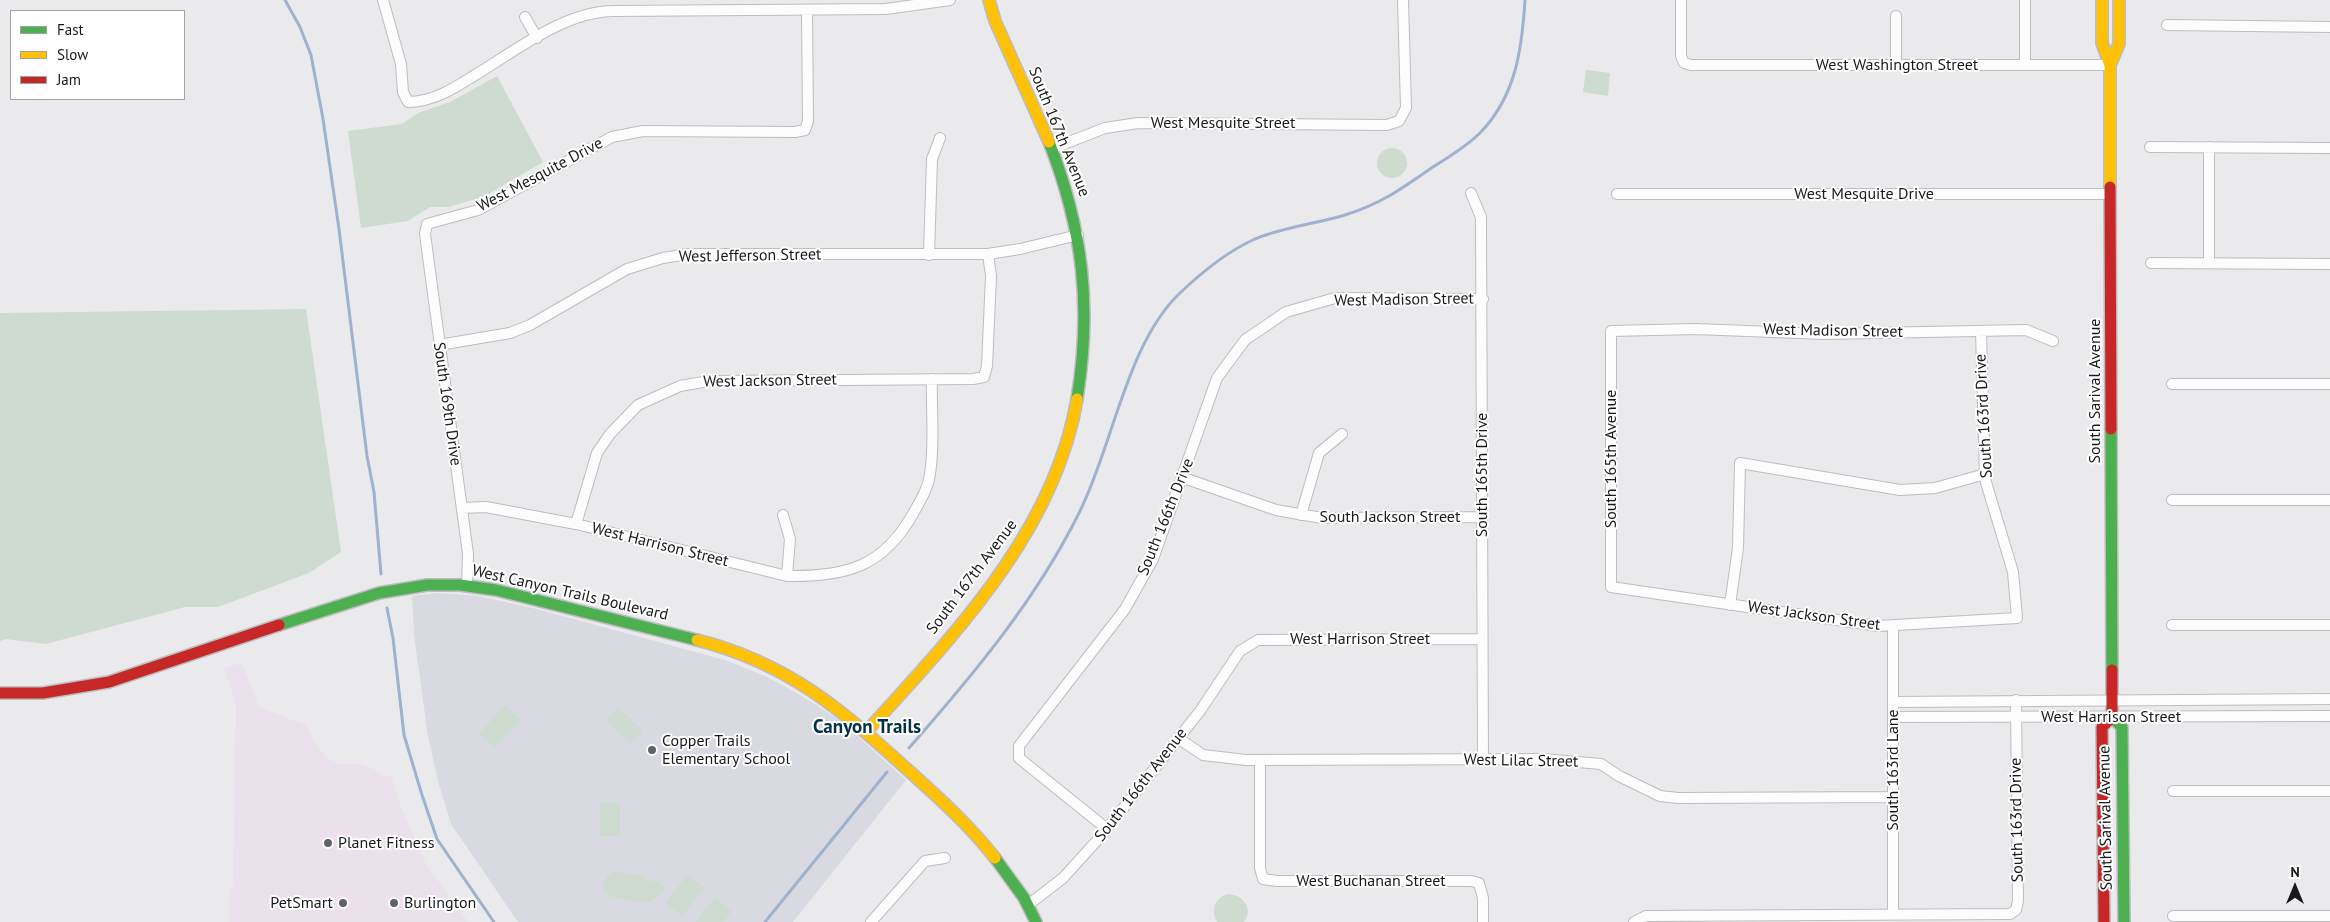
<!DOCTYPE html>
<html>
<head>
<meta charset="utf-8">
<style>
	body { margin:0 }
	#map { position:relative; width:2330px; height:922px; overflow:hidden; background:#eaeaed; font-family:"PT Sans",sans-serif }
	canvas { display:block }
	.legend { position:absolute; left:10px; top:10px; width:175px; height:90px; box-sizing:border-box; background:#fff; border:1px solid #a2a3a3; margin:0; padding:6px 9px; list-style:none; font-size:15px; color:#171819 }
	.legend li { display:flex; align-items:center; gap:10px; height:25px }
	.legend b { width:25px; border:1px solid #a2a3a3 }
	.north { position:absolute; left:2270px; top:862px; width:50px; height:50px; -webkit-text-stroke:4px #fff; paint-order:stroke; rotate:0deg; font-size:14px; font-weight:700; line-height:20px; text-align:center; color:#171819 }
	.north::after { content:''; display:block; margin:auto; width:18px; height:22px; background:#171819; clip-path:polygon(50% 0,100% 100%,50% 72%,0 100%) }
</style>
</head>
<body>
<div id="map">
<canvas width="2330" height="922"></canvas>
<ul class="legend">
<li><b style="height:6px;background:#4caf50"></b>Fast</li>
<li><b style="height:6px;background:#ffc107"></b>Slow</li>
<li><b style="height:6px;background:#c62828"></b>Jam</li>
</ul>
<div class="north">N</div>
</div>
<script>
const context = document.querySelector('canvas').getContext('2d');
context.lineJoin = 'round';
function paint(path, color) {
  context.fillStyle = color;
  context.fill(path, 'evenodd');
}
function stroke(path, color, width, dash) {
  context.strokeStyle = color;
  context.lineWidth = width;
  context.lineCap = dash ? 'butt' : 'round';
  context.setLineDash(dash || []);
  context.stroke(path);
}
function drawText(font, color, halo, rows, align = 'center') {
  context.font = font + ' "PT Sans",sans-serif';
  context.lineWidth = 4;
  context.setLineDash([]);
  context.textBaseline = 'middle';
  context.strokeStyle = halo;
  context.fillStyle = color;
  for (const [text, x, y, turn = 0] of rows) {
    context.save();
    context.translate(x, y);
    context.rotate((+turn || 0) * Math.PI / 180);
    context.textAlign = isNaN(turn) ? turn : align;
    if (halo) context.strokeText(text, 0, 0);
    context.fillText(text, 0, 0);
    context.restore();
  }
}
const commercial = new Path2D(`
	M242 663 259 707 306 725 314 741 327 758 340 764H359L374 769 385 777 391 775 401 807 426 864 468 922H229V891L233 886 236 703 224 668Z`);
const built = new Path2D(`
	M436 593 478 596 533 608 725 660 765 676 802 696 841 721 906 780 793 922H518L451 824 439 785 428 737 414 635 412 596Z`);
const green = new Path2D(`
	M1586 70 1610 73 1608 96 1583 92Z
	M497 76 543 162 483 197 448 207H430L408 221 361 228 348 131 402 124 418 113 450 102Z
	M1377 163a15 15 0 1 1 30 0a15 15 0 1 1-30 0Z
	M306 309 341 552 309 573 218 607H185L46 644 6 639 0 641V313Z
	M505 705 521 720 494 747 479 734Z
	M618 707 643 731 631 744 606 720Z
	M600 803H620V836H600Z
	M615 871 635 875 643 874 645 876 643 879 658 882 666 888C661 894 657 899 648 902 641 903 635 901 628 900 613 898 595 896 608 875Z
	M687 875 704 888 682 916 665 903Z
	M1228 894C1243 895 1254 908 1244 922H1217C1210 910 1215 898 1228 894Z
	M715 897 732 911 723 922H696Z`);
const stream = new Path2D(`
	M285 0 300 27 311 55 323 119 339 229 367 456 374 492 381 574
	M387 608 393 638 404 735 422 795 437 839 494 922
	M909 748C973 675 1037 599 1080 511 1113 445 1127 343 1180 293 1202 272 1228 251 1255 239 1284 227 1315 224 1345 215 1380 204 1400 190 1430 169 1447 158 1466 147 1480 133 1516 96 1522 49 1525 0
	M765 922 887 772`);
const street = new Path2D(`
	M383 0 401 64 403 92 408 102C432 102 453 89 472 77 514 52 564 11 614 11L886 9 950 0
	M1681 0V56L1684 63 1691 65H2110
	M2025 0V65
	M525 17 537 38
	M2167 25 2330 27
	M1896 65V16
	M2150 147 2330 148
	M2209 147V263
	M1051 149 1105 128 1138 123 1387 125 1399 121 1406 108 1403 0
	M1471 193 1481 217 1483 760
	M1617 194H2110
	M929 255 932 159 940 138
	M2151 263 2330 264
	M1981 331 1985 479 2013 572 2017 618 1878 626 1611 587V331L1696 329 1824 334 2026 330 2053 341
	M439 345 510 333 530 325 627 269 663 258 687 254H988L1020 249 1078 235
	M2172 384H2330
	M1184 478 1276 510 1322 518 1482 517
	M2172 500H2330
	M462 508 486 507 576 524 787 576C846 577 884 567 914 512 921 500 928 488 930 474 935 443 931 410 932 379
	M783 515 790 539 787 576
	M1301 515 1319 453 1342 434
	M576 524 597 453 610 434 638 405 680 386 709 381 973 379 984 377 987 366 991 276 988 254
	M467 585 468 554 425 234 427 224 478 210 612 137 643 131 795 132 805 130 808 121 807 11
	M1730 605 1738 548 1740 463 1900 490 1935 488 1985 474
	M2172 625H2330
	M1893 626V914
	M1893 702 2330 699
	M1893 717 2330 716
	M1178 738 1203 755 1246 760 1542 759 1601 764 1619 776 1660 796 1678 798 1892 797
	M1260 760V868L1263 879 1277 881H1471L1479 883 1483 898V922
	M2173 791H2330
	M1107 829 1019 758V746L1125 609 1153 559 1217 378 1245 340 1286 312 1335 298 1483 299
	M1028 905 1063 878 1102 835 1200 711 1240 651 1258 640 1482 639
	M2173 916H2330
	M871 922 925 861 945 858
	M1634 922 1646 916 2010 914 2016 910 2018 901 2016 700`);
const fast = new Path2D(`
	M1049 142C1083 229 1092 307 1077 399
	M2111 429 2112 670
	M279 625 379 593 427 585H460L496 590 697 640
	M2112 717 2122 727 2124 922
	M995 858 1024 898 1036 922`);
const slow = new Path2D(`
	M989 0 995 21 1049 142
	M2102 0V43L2110 65V187
	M2110 65 2119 44V0
	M697 640C788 663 842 710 909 771 939 798 970 826 995 858
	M867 731C954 635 1055 531 1077 399`);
const jam = new Path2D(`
	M2110 187 2111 429
	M0 693H43L109 682 279 625
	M2104 922 2102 727 2112 717V670`);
const markers = [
	[652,750,5,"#616263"],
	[328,843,5,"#616263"],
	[343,903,5,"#616263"],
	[394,903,5,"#616263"]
];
const streetNames = [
	["West Washington Street",1897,65],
	["West Mesquite Street",1223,123],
	["South 167th Avenue",1059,132,68],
	["West Mesquite Drive",540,175,-28],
	["West Mesquite Drive",1864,194],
	["West Jefferson Street",750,256,-1],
	["West Madison Street",1404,300,-1],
	["West Madison Street",1833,331,1],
	["West Jackson Street",770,381,-1],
	["South Sarival Avenue",2095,391,-90],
	["South 169th Drive",447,404,82],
	["South 163rd Drive",1984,416,-93],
	["South 165th Avenue",1611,459,-90],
	["South 165th Drive",1482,475,-90],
	["South 166th Drive",1166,517,-68],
	["South Jackson Street",1390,517],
	["West Harrison Street",660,545,14],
	["South 167th Avenue",972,577,-53],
	["West Canyon Trails Boulevard",570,593,13],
	["West Jackson Street",1814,616,8],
	["West Harrison Street",1360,639],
	["West Harrison Street",2111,717],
	["West Lilac Street",1521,761,1],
	["South 163rd Lane",1893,770,-90],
	["South 166th Avenue",1141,785,-52],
	["South Sarival Avenue",2106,818,-91],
	["South 163rd Drive",2017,820,-91],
	["West Buchanan Street",1371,881]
];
const poiNames = [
	["Copper Trails",662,741],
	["Elementary School",662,759],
	["Planet Fitness",338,843],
	["PetSmart",333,903,"right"],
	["Burlington",404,903]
];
const quarterNames = [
	["Canyon Trails",867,728]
];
paint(commercial, '#eae1ec');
paint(built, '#d9dae1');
paint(green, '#cddbd0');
stroke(stream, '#a0b1ce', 3);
stroke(street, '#bdbdbf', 12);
stroke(fast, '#bdbdbf', 14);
stroke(slow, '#bdbdbf', 14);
stroke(jam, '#bdbdbf', 14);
stroke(street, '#fcfcfc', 10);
stroke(fast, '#4caf50', 11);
stroke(slow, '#ffc107', 11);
stroke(jam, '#c62828', 11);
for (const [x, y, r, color] of markers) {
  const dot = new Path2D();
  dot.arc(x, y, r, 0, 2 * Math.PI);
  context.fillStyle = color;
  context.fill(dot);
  stroke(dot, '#fff', 2);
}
drawText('16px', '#171819', '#fff', streetNames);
drawText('16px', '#171819', '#fff', poiNames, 'left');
drawText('bold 19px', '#023145', '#fff', quarterNames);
</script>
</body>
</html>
